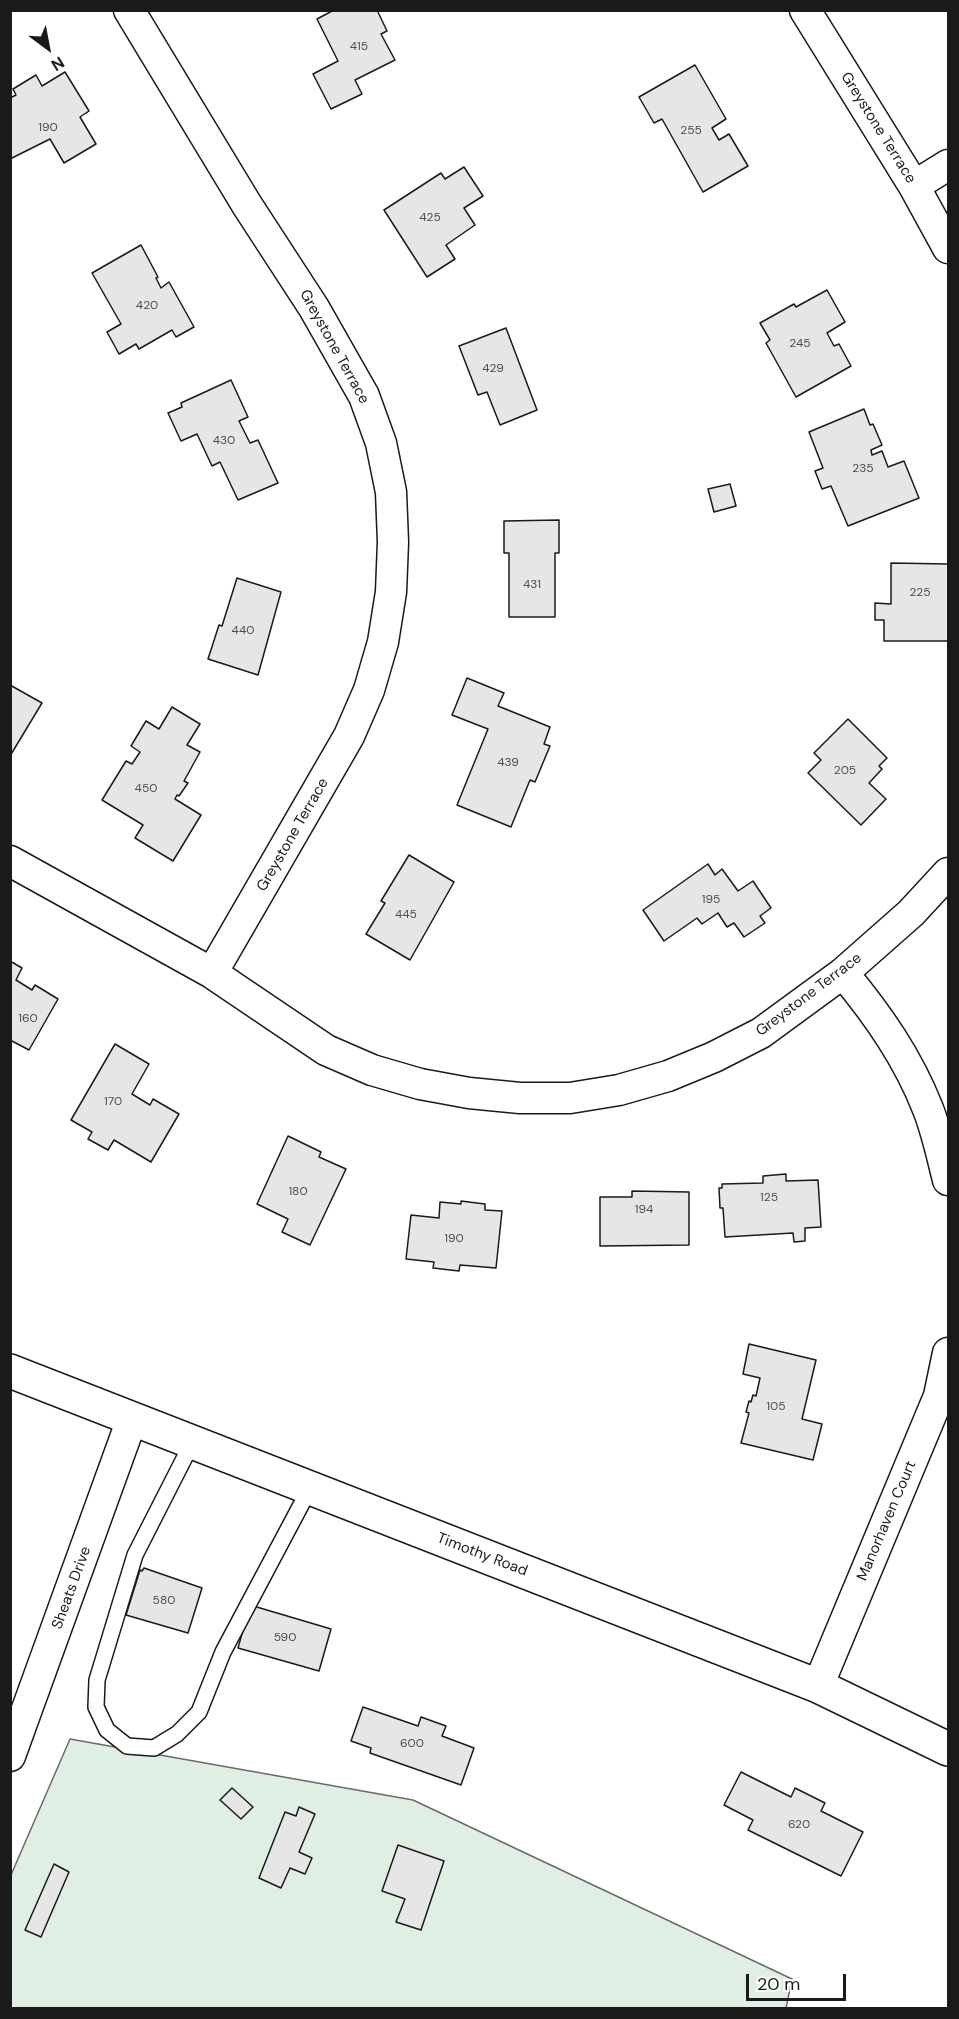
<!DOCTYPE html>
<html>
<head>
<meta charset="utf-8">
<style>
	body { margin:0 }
	#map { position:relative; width:959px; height:2019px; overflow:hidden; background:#fff; font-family:"DM Sans",sans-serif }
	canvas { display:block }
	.frame { position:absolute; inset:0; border:12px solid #1a1a1a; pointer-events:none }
	.north { position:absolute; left:18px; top:18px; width:60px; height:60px; -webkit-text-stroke:4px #fff; paint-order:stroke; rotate:148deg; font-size:16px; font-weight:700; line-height:24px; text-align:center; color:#1a1a1a }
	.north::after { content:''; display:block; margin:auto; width:21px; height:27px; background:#1a1a1a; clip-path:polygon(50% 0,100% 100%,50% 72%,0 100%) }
	.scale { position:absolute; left:746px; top:1974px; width:100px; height:27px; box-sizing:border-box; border:3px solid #1a1a1a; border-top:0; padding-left:8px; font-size:18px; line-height:21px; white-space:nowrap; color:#1a1a1a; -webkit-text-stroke:4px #fff; paint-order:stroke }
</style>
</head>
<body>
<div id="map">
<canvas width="959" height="2019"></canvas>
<div class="frame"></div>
<div class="north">N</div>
<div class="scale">20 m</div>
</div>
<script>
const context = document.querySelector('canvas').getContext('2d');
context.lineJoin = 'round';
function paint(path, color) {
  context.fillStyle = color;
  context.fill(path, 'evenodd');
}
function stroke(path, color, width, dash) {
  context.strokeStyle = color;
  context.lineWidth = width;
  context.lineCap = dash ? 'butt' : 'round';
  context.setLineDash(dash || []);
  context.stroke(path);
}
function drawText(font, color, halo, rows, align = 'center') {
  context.font = font + ' "DM Sans",sans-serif';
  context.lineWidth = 4.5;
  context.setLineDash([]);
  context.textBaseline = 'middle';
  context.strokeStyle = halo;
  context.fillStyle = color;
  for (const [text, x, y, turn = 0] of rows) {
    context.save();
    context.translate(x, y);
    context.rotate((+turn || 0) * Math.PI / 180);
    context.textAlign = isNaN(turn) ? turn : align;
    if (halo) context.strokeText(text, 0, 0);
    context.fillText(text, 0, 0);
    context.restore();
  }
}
const green = new Path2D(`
	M70 1739 413 1800 792 1979 786 2008H11V1875Z`);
const building = new Path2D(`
	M334 10H377L387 31 381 34 395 60 355 80 362 94 331 109 313 74 338 61 317 19Z
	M695 65 726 119 712 128 719 140 729 134 748 166 703 192 662 119 654 123 639 97Z
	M65 72 89 111 80 117 96 144 64 163 50 139 10 159V98L16 95 13 89 36 75 42 86Z
	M464 167 483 196 464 208 475 225 446 245 455 259 427 277 384 210 441 173 445 179Z
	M141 245 158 277 156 278 161 288 169 282 194 327 176 337 172 330 139 349 136 344 119 354 107 332 121 324 92 273Z
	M827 290 845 322 827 333 834 346 839 344 851 366 796 397 766 343 770 340 760 323 794 304 796 307Z
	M506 328 537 410 500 425 487 392 478 395 459 346Z
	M231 380 248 417 239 421 250 443 258 440 278 483 238 500 220 462 212 466 197 434 181 441 168 413 182 407 181 403Z
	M864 409 870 425 873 424 882 445 871 450 872 455 882 451 888 467 904 461 919 498 848 526 831 486 822 489 815 471 823 468 809 432Z
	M730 484 736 506 714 512 708 489Z
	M559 520V553H555V617H509V553H504V521Z
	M891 563 948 564V641H884V620H875V603L891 604Z
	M237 578 281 592 258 675 208 659 219 625 222 626Z
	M467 678 504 693 498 706 550 727 544 744 550 746 535 782 530 780 511 827 457 805 488 729 452 715Z
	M10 685 42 703 10 756Z
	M172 707 200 724 187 745 200 752 184 781 188 783 179 796 177 795 175 799 201 815 173 861 135 838 143 825 102 800 126 761 132 764 140 752 131 746 146 721 159 729Z
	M848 719 887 758 879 766 882 769 869 783 886 799 861 825 808 773 821 760 814 753Z
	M409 855 454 882 410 960 366 934 385 903 381 901Z
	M708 864 715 875 722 869 738 891 753 881 771 908 760 916 765 923 744 937 734 923 727 927 718 913 702 924 697 918 664 941 643 910Z
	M10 961 22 968 16 980 32 990 35 985 58 999 29 1050 10 1040Z
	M115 1044 149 1064 132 1094 150 1105 153 1099 179 1114 151 1162 114 1140 108 1150 88 1139 92 1132 71 1120Z
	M288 1136 321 1152 319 1157 346 1169 310 1245 282 1232 288 1219 257 1204Z
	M786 1174V1181L818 1180 821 1227 805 1228V1241L794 1242 793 1233 725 1237 723 1208H720L719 1188H722V1184L763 1183V1176Z
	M632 1191 689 1192V1245L600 1246V1197H632Z
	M461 1201 485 1204V1210L502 1211 496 1268 460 1265 459 1271 433 1268 434 1262 406 1259 411 1215 439 1218 440 1202 461 1204Z
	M749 1344 816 1360 802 1419 822 1424 813 1460 741 1443 749 1413 746 1412 749 1401 751 1402 753 1395 756 1396 760 1378 743 1374Z
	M144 1568 202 1588 188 1633 126 1615 140 1570 142 1571Z
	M250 1605 331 1629 319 1671 238 1648Z
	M363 1707 418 1726 421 1717 446 1726 442 1736 474 1748 461 1785 370 1753 371 1748 351 1741Z
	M741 1772 791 1797 795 1788 825 1803 821 1811 863 1832 841 1876 748 1830 753 1820 724 1805Z
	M232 1788 253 1807 241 1819 220 1800Z
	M299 1807 315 1814 299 1852 312 1858 305 1874 290 1868 281 1888 259 1878 285 1812 296 1816Z
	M398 1845 444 1861 421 1930 396 1922 405 1899 382 1891Z
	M54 1864 69 1872 41 1937 25 1930Z`);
const service = new Path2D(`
	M192 1443 135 1555 97 1680 96 1707 107 1730 127 1746 154 1748 177 1734 199 1712 223 1652 310 1488`);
const minor = new Path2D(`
	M129 10 247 205 314 308 364 396 381 443 391 492 393 542 391 592 383 642 369 690 349 736 212 973
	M805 10 914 186 948 248
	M914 186 948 165
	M10 861 212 973 326 1050 372 1070 420 1084 469 1093 520 1098H570L619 1090 668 1076 714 1057 761 1033 843 973 911 913 948 873
	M843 973C878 1015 908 1058 928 1109 937 1132 942 1156 948 1180
	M818 1686 939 1396 948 1353
	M10 1756 132 1419`);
const secondary = new Path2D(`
	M10 1371 818 1686 948 1749`);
const numberNames = [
	["415",359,47],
	["190",48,128],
	["255",691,131],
	["425",430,218],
	["420",147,306],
	["245",800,344],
	["429",493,369],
	["430",224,441],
	["235",863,469],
	["431",532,585],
	["225",920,593],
	["440",243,631],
	["439",508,763],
	["205",845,771],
	["450",146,789],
	["195",711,900],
	["445",406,915],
	["160",28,1019],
	["170",113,1102],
	["180",298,1192],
	["125",769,1198],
	["194",644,1210],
	["190",454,1239],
	["105",776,1407],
	["580",164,1601],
	["590",285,1638],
	["600",412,1744],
	["620",799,1825]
];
const streetNames = [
	["Greystone Terrace",878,128,58],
	["Greystone Terrace",334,347,61],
	["Greystone Terrace",293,835,-60],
	["Greystone Terrace",809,995,-37],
	["Manorhaven Court",887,1521,-67],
	["Timothy Road",482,1555,21],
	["Sheats Drive",72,1588,-70]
];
paint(green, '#e0efe3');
stroke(green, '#6a6a6a', 1.5);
paint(building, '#e6e6e6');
stroke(building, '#1a1a1a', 1.5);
stroke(service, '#1a1a1a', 18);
stroke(minor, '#1a1a1a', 33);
stroke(secondary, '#1a1a1a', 36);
stroke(service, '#fff', 15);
stroke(minor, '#fff', 30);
stroke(secondary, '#fff', 33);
drawText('12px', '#4d4d4d', null, numberNames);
drawText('15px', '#1a1a1a', '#fff', streetNames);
</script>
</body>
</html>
